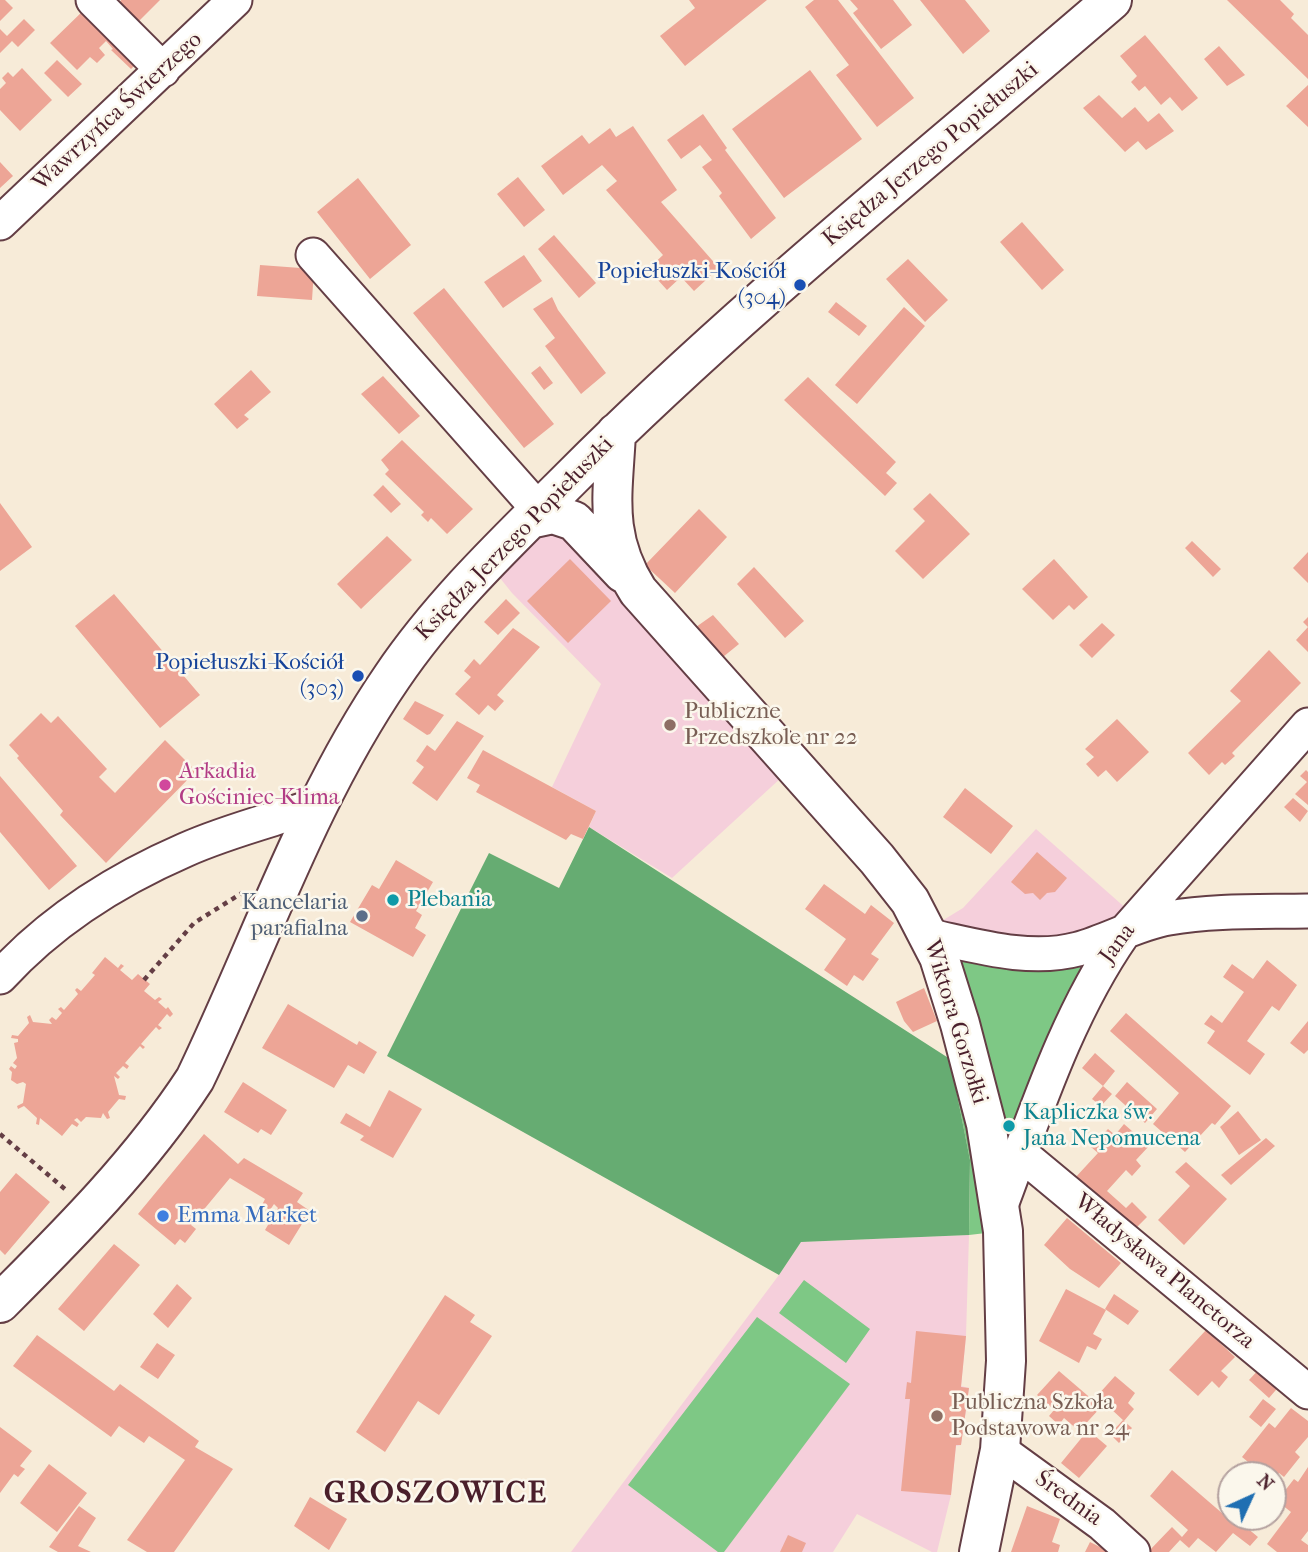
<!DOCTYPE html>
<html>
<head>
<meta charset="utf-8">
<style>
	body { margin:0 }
	#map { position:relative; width:1308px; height:1552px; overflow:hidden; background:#f7ebd8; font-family:"IM FELL French Canon",serif }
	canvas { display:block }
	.north { position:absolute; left:1217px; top:1461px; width:70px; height:70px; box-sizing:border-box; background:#fbf7ec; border:2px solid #b4a19f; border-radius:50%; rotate:45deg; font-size:19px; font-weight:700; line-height:28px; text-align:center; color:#4a1f2b }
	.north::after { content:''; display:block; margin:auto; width:24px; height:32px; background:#1f6fb2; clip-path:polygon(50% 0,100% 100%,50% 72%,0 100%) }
</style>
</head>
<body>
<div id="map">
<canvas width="1308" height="1552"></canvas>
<div class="north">N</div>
</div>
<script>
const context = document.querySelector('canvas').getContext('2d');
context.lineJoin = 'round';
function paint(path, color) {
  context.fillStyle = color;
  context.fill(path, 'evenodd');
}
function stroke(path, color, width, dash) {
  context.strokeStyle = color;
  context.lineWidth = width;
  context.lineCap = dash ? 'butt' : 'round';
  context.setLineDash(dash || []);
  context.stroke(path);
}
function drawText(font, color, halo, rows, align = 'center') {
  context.font = font + ' "IM FELL French Canon",serif';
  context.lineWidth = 5;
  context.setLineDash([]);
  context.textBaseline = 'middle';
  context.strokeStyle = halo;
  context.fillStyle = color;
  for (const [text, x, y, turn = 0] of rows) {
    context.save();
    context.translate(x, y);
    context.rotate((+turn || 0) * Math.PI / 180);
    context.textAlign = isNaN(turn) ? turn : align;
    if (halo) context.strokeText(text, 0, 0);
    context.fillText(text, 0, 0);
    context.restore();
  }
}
const built = new Path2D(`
	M545 515 794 766 672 878 589 827 596 811 552 787 601 684 512 593 488 563Z
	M1036 829 1137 918 1095 944 927 930 963 908Z
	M969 1235 966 1336 961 1386 969 1388 961 1445 956 1446 951 1495 937 1552H932L857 1514 833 1552H571L779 1275 801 1242Z`);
const green = new Path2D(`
	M1095 944 1003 1231 969 1235 970 1160 950 1059 939 957Z
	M804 1280 870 1329 846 1363 779 1313Z
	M757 1317 850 1384 724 1552H718L628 1485Z`);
const forest = new Path2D(`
	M589 827 950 1059 970 1160 969 1235 801 1242 779 1275 387 1056 489 853 559 888Z`);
const building = new Path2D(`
	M0 0H5L13 8 0 21Z
	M121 0H160L139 21 120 2Z
	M689 0H767L685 66 660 36 695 8Z
	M814 0H838L914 98 877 127 836 75 849 65 805 7Z
	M850 0H893L912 25 881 49 853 13 858 9Z
	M920 0H965L990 31 963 54Z
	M1227 0H1280L1294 14 1291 18 1308 35V79Z
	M87 7 140 60 131 69 111 50 113 49 106 41 99 48 105 55 97 63 90 57 77 70 50 43Z
	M24 19 35 30 18 47 12 41 0 53V29L7 36Z
	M1145 35 1198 98 1182 111 1170 97 1161 105 1145 86 1139 91 1131 82 1137 76 1120 56Z
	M1219 46 1245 75 1227 86 1204 59Z
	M57 60 82 84 68 97 44 73Z
	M22 68 52 100 20 131 0 110V89L6 83 2 78 8 72 13 77Z
	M810 70 862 139 784 198 732 129Z
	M1308 85V127L1286 106Z
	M1099 95 1122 118 1135 107 1148 122 1159 113 1174 131 1146 150 1138 141 1125 152 1083 108Z
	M703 114 727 148 725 150 776 218 751 239 719 196 722 193 702 167 712 160 700 145 681 159 667 140Z
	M633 126 677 190 661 202 719 268 694 291 681 277 667 290 648 269 663 255 606 190 617 181 602 165 563 195 541 166 582 135 589 144 610 128 616 137Z
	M0 162 13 176 0 188Z
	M518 177 545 210 524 227 497 194Z
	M358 178 411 245 370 279 317 212Z
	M1022 222 1064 270 1042 290 1000 242Z
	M554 235 596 283 579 298 538 249Z
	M524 255 542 281 503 308 484 282Z
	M908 259 948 300 925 322 886 279Z
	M260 265 314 269 312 300 257 296Z
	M444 288 554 424 524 448 413 313Z
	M552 297 558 310 606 373 581 394 545 346 555 338 533 309Z
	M836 302 867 326 859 336 828 312Z
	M904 307 925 326 857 404 835 385Z
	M540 366 553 383 544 390 531 373Z
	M251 370 271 392 244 415 249 419 237 429 214 404Z
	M383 376 420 416 399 434 361 394Z
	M808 377 896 462 886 473 897 483 885 496 784 400Z
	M402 440 473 509 447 534 431 518 428 522 421 515 424 512 385 474 389 470 381 460Z
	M383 485 401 504 391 513 373 495Z
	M930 493 970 534 923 579 895 551 925 521 913 509Z
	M0 503 32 547 0 571Z
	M699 509 727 537 675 593 645 565Z
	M387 536 412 560 361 609 337 584Z
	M1192 541 1221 569 1213 577 1185 548Z
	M1308 552V583L1293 568Z
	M570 559 611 601 568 643 527 601Z
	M1054 559 1088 597 1074 610 1069 605 1053 620 1022 589Z
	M754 567 804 621 785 638 737 584Z
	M114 594 200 695 160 728 75 626Z
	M506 599 520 613 498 635 484 622Z
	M713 615 739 644 723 657 696 627Z
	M1308 617V652L1296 640 1308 627 1303 622Z
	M1102 623 1115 635 1092 658 1079 645Z
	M513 628 540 647 497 695 504 701 495 711 488 705 479 715 455 694 471 677 464 671 474 659 480 665Z
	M1269 650 1301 683 1232 753 1235 756 1225 765 1222 762 1209 775 1188 753 1241 701 1230 691Z
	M415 701 444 715 430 734 427 735 403 719Z
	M41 713 51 723 58 716 107 769 99 777 115 793 165 740 196 771 106 863 60 815 63 811 17 758 19 756 9 745Z
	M1117 719 1149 752 1117 782 1106 770 1098 777 1086 764 1094 757 1085 749Z
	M457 721 484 736 437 801 412 783 424 767 416 761 427 745 435 751Z
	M483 750 596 811 583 839 571 834 566 840 476 792 480 785 467 778Z
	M1306 770 1308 772V805L1295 794 1307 782 1300 776Z
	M0 776 77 866 49 890 0 832Z
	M965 788 1013 826 991 854 943 817Z
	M1293 798 1308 811 1300 822 1284 807Z
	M1037 852 1067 878 1055 892 1047 893 1040 900 1033 893 1025 894 1011 882Z
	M396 860 433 882 416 911 422 915 415 928 426 935 413 957 350 922 372 885 379 889Z
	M824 884 865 914 871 905 894 923 871 954 879 959 863 981 854 975 847 986 824 970 846 939 805 909Z
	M105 957 118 968 121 964 124 966 120 970 132 980 138 974 150 984 144 991 155 1000 159 997 162 999 158 1002 166 1009 168 1007 173 1014 170 1017 167 1014 158 1025 162 1028 159 1030 156 1027 141 1044 145 1047 143 1049 140 1046 125 1063 129 1066 127 1069 123 1066 116 1073 120 1077 118 1079 114 1076 119 1095 126 1096 125 1100 119 1099 108 1112 110 1118 107 1119 103 1113 101 1118 86 1117 81 1122 77 1118 74 1120 79 1124 77 1127 72 1124 62 1136 40 1118 39 1125 36 1124 37 1118 24 1106 18 1109 17 1106 23 1103 26 1084 23 1082 17 1084 11 1080 12 1072 9 1069 11 1066 15 1069 17 1066 13 1063 17 1058 14 1043 18 1042V1039L11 1038 12 1035 18 1036 29 1023 27 1017 30 1015 33 1022 52 1024 49 1020 52 1017 56 1020 62 1013 58 1009 61 1007 64 1010 78 994 75 990 77 988 81 991 95 975 92 973Z
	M1267 960 1297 985 1279 1011 1272 1006 1247 1041 1265 1054 1250 1075 1207 1043 1215 1031 1204 1024 1211 1015 1222 1023 1244 992 1223 977 1232 964 1253 979Z
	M924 988 937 1021 913 1032 904 1021 896 1002Z
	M288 1004 357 1045 359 1041 377 1052 364 1074 348 1065 334 1088 262 1048Z
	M1126 1013 1231 1106 1215 1125 1212 1123 1185 1152 1153 1124 1179 1093 1110 1031Z
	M1308 1021V1050L1304 1054 1290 1043Z
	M1095 1053 1115 1071 1103 1086 1082 1068Z
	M243 1082 287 1110 271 1135 261 1129 258 1133 224 1112Z
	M1127 1082 1157 1109 1145 1123 1115 1096Z
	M1103 1086 1112 1094 1101 1106 1092 1099Z
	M389 1090 422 1109 393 1158 360 1140 364 1136 340 1123 346 1113 370 1127Z
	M1238 1111 1261 1140 1239 1155 1220 1127Z
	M1124 1124 1149 1146 1136 1160 1141 1166 1132 1176 1126 1170 1107 1191 1126 1208 1132 1202 1147 1217 1132 1232 1074 1179 1098 1153 1091 1147 1108 1129 1115 1135Z
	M204 1134 238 1164 244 1158 303 1193 297 1202 310 1211 289 1245 265 1230 278 1208 274 1204 270 1210 262 1205 265 1199 230 1178 191 1225 196 1229 185 1243 180 1239 175 1245 138 1214Z
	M1266 1138 1275 1146 1231 1185 1221 1175Z
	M1186 1162 1227 1199 1184 1245 1158 1220 1190 1186 1175 1172Z
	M16 1173 50 1202 5 1255 0 1250V1192Z
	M1067 1218 1121 1263 1099 1288 1070 1269 1044 1245Z
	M114 1244 140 1265 84 1331 58 1309Z
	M177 1284 192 1298 168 1328 153 1314Z
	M1066 1289 1106 1310 1093 1334 1102 1339 1096 1350 1087 1346 1079 1363 1039 1341Z
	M1114 1294 1139 1311 1128 1325 1105 1309Z
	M445 1295 475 1315 470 1322 492 1336 439 1415 418 1401 385 1452 356 1432Z
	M1206 1330 1235 1357 1221 1371 1228 1377 1219 1388 1212 1381 1198 1396 1169 1370Z
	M916 1331 966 1336 961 1387 969 1388 961 1445H956L951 1495 901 1491 910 1399H905L907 1382 911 1383Z
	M37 1335 114 1391 120 1384 199 1441 195 1447 233 1469 174 1552H147L127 1540 185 1460 149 1436 144 1443 119 1426 111 1437 13 1366Z
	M157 1343 175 1355 158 1379 140 1367Z
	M1261 1367 1281 1384 1269 1398 1249 1380Z
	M1059 1371 1101 1407 1079 1431 1064 1418 1059 1425 1049 1416 1054 1410 1037 1395Z
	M1115 1376 1135 1393 1128 1403 1134 1409 1124 1421 1097 1396Z
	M1263 1399 1276 1409 1261 1427 1249 1417Z
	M1291 1408 1308 1421V1437L1295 1452 1300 1457 1284 1477 1279 1473 1273 1480V1475H1264L1242 1457 1269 1423 1275 1428Z
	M1123 1420 1132 1428 1119 1443 1110 1434Z
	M0 1427 32 1451 20 1466 25 1469 18 1477 14 1474 0 1493Z
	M1088 1430 1107 1446 1079 1478 1061 1463Z
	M49 1464 87 1493 57 1532 20 1503Z
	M1308 1467V1531L1301 1540 1308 1545V1552H1277L1267 1544 1291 1512 1277 1501 1294 1479 1298 1482Z
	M1172 1470 1237 1526 1240 1522 1258 1537 1250 1546 1233 1533 1216 1552 1198 1538 1189 1548 1180 1540 1169 1552H1148L1172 1527 1182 1537 1188 1530 1150 1496Z
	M310 1497 347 1519 329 1550 294 1526Z
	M79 1506 96 1518 78 1546 91 1552H58L49 1547Z
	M1027 1506 1060 1519 1052 1542 1060 1545 1058 1552H1011Z
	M788 1535 806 1543 802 1552H780Z
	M1090 1542 1110 1552H1085Z`);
const path = new Path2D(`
	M144 980 194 923 242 893
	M0 1134 66 1190`);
const minor = new Path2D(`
	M93 0 163 70
	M0 223 235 0
	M313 255 539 510
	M930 936C977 946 1030 962 1078 949 1108 941 1138 923 1169 918 1214 910 1262 912 1308 911
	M0 977C51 921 116 880 185 850 227 831 273 820 317 805
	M1020 1153 1308 1392
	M1000 1208C1035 1115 1066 1016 1123 934L1308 725
	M1000 1450 1102 1524 1133 1552`);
const major = new Path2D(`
	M616 433C613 495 603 535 638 591L877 859 910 901 939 957 960 1024 986 1124 1003 1231 1006 1361 1000 1450 979 1552
	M530 519 553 514 574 521 623 573
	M0 1303C70 1233 141 1162 195 1079 260 944 307 801 392 677 442 603 508 541 571 478 741 308 930 157 1112 0`);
const markers = [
	[800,285,7,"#1a4fb4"],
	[358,676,7,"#1a4fb4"],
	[670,725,7,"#8d6e63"],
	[165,785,7,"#d1479c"],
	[393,900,7,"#0f9aa8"],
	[362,916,7,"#5c6f8a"],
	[1009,1126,7,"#0f9aa8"],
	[163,1216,7,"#3f7fe0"],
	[937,1416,7,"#8d6e63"]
];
const streetNames = [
	["Wawrzyńca Świerzego",118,112,-43],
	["Księdza Jerzego Popiełuszki",931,155,-40],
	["Księdza Jerzego Popiełuszki",515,539,-46],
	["Jana",1118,944,-54],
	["Wiktora Gorzołki",955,1022,73],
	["Władysława Planetorza",1164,1272,40],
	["Średnia",1068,1499,36]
];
const transitNames = [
	["Popiełuszki-Kościół",786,272],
	["(304)",786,298],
	["Popiełuszki-Kościół",344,663],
	["(303)",344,689]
];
const educationNames = [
	["Publiczne",684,712],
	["Przedszkole nr 22",684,738],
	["Publiczna Szkoła",951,1403],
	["Podstawowa nr 24",951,1429]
];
const hotelNames = [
	["Arkadia",179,772],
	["Gościniec-Klima",179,798]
];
const cultureNames = [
	["Plebania",407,900],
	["Kapliczka św.",1023,1113],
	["Jana Nepomucena",1023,1139]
];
const serviceNames = [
	["Kancelaria",348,903],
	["parafialna",348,929]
];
const shopNames = [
	["Emma Market",177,1216]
];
const districtNames = [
	["GROSZOWICE",436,1495]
];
paint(built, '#f5cfdb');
paint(green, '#7ec885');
paint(forest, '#66ac72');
paint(building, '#eda596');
stroke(minor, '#643e45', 37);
stroke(major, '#643e45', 42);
stroke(path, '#643e45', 4.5, [5, 5]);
stroke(minor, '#fff', 33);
stroke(major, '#fff', 38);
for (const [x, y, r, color] of markers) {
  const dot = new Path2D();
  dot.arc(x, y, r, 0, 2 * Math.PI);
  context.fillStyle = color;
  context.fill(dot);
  stroke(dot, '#fbf7ec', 2.5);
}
drawText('23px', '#4a1f2b', '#fbf7ec', streetNames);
drawText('23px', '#164399', '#fbf7ec', transitNames, 'right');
drawText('23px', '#785e54', '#fbf7ec', educationNames, 'left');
drawText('23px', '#b23c85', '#fbf7ec', hotelNames, 'left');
drawText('23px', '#0d838f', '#fbf7ec', cultureNames, 'left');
drawText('23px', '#4e5e75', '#fbf7ec', serviceNames, 'right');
drawText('23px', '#366cbe', '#fbf7ec', shopNames, 'left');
context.letterSpacing = '2px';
drawText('bold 30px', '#4a1f2b', '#fbf7ec', districtNames);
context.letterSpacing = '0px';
</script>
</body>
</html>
